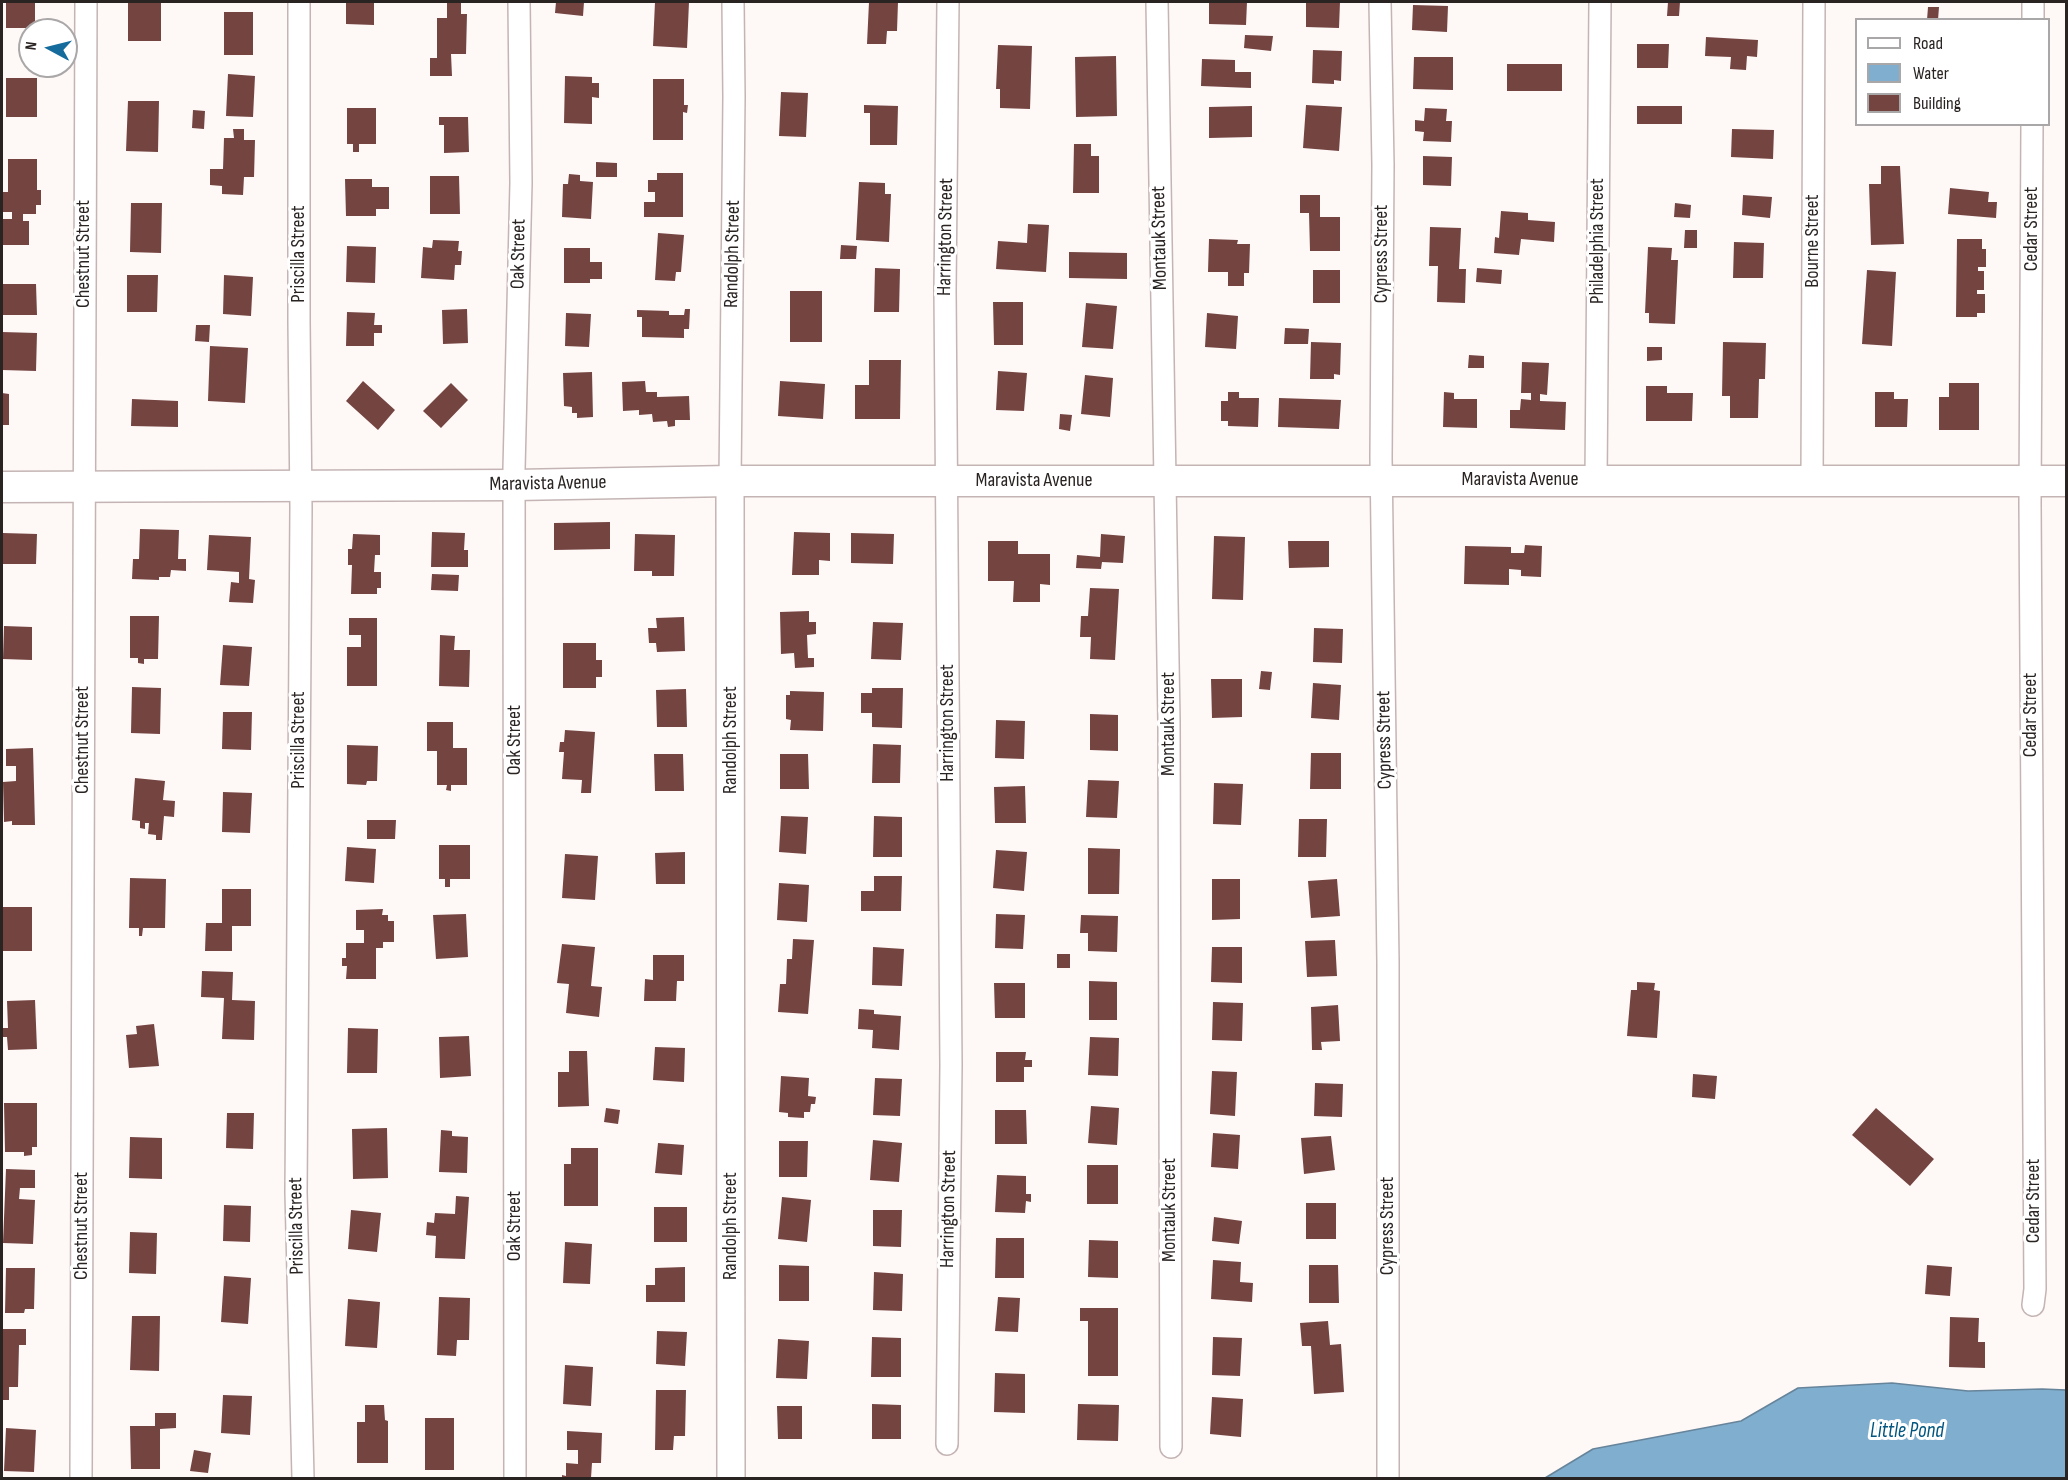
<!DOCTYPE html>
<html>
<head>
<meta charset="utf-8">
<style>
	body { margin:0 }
	#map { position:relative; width:2068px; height:1480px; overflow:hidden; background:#fef8f7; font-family:"Sofia Sans Condensed",sans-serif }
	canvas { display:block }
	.frame { position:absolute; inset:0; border:3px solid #292322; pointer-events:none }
	.legend { position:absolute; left:1855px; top:18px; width:195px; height:108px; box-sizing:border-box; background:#fff; border:2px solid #a9a7a7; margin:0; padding:8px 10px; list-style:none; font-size:18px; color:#292322 }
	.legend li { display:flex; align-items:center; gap:12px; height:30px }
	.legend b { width:30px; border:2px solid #a9a7a7 }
	.north { position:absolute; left:18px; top:18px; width:60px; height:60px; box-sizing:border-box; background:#fff; border:2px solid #a9a7a7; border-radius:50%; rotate:277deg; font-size:16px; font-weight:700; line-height:24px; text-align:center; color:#292322 }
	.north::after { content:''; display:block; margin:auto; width:21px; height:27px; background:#156c9c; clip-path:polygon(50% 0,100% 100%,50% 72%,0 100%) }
</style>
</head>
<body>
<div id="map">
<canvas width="2068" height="1480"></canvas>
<div class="frame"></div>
<ul class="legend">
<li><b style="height:8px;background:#fff"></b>Road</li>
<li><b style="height:16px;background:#80aece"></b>Water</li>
<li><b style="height:16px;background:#744441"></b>Building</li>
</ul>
<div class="north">N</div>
</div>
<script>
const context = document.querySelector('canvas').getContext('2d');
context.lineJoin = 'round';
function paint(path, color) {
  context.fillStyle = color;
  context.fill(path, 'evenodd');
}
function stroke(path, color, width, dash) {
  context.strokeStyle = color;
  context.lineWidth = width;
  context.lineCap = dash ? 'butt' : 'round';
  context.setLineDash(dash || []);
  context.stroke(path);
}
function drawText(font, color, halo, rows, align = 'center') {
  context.font = font + ' "Sofia Sans Condensed",sans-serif';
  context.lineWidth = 6;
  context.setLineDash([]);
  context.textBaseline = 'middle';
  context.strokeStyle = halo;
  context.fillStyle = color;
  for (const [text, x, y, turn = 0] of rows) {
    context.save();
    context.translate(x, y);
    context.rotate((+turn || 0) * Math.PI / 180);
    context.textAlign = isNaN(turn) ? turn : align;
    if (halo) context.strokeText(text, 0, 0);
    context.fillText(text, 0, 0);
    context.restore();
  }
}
const water = new Path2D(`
	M1892 1383 1968 1391 2042 1389 2066 1390V1478H1545L1593 1449 1741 1421 1798 1388Z`);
const building = new Path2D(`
	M6 2H35V28H6Z
	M128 2H161V41H128Z
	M346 2H374V25L346 24Z
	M447 2H461V14H467L466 54H451L452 76H430V58H437V18H447Z
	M556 2H584L583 16 555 13Z
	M655 2H689L687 48 653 46Z
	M869 2H898L897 31H887L886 44H867Z
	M1209 2H1247L1246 25 1209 24Z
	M1306 2H1340L1339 28 1306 27Z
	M1668 2H1680L1679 16H1667Z
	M1413 5 1448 6 1447 32 1412 30Z
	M1928 7H1939L1938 20H1927Z
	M224 12H253V55H224Z
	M1245 35 1273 36 1271 51 1244 48Z
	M1706 37 1758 40 1757 57 1747 56 1746 70 1730 69 1731 57 1705 56Z
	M1637 44H1669L1668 68H1637Z
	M998 45 1032 46 1030 109 1000 108V89H996Z
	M1313 50 1342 51 1341 81 1334 80V84L1312 83Z
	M1116 56 1117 116 1076 117 1075 57Z
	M1414 57H1453V90L1413 89Z
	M1202 59 1235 60V72H1251V88L1201 86Z
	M1507 64H1562V91H1507Z
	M228 74 255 76 253 117 226 116Z
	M565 76 592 77V83H599V98L592 97V124L564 123Z
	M6 78H37V117H6Z
	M653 79H684V105H688L687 113 683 112V140H653Z
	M781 92 808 93 806 137 779 136Z
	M128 101H159L158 152 126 151Z
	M864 105 898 106 897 145H870V113H864Z
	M1306 105 1342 107 1339 151 1303 148Z
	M1252 106V137L1209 138V107Z
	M1637 106H1682V124H1637Z
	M347 108H376V144H359V152H353V144H347Z
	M1425 108 1447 109 1446 121H1452L1451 142 1423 141 1424 132 1415 131V120L1424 121Z
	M193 110 205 111 204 129 192 128Z
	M439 117H468L469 152 444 153V125H439Z
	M233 129H244V140H255L254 177H244L243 195 222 194V186L210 185V169H223L224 138H234Z
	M1732 129 1774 130 1773 159 1731 157Z
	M1074 144H1091V156H1099V193H1073Z
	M1423 156 1452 157 1451 186 1423 185Z
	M8 159H37V190H41V205H36V214H23V221H29V245H2V219H12V212H2V192H8Z
	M596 162 617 163V177H596Z
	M1881 166H1900L1904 244 1871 245 1869 184H1881Z
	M657 173H683V217H644V202H655V192H648V180H657Z
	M569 174 580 175V181L593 182 591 219 562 217 563 184H568Z
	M430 176H459L460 214H430Z
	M345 179H372V187H389V209H376V216H346Z
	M859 182 885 183V194H891L889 242 856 240Z
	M1950 188 1989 192 1988 202H1997L1996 218 1948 214Z
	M1300 195H1320V217H1340V251H1310L1309 213H1300Z
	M1743 195 1772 197 1770 218 1742 215Z
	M131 203H162L161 253 130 252Z
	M1675 203 1691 205 1690 218 1674 217Z
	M1501 211 1528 213V220L1555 222 1554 242 1521 239 1519 255 1494 253 1495 237 1499 238Z
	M1028 224 1049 225 1046 272 996 269 998 241 1027 243Z
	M1430 227 1461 228 1459 269H1466L1465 303 1437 302 1438 266H1429Z
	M1685 230H1697V248H1684Z
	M658 233 684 235 681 272H676L675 281 655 280Z
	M1209 239 1238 240 1237 244H1250L1249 273H1244V286H1228V272H1208Z
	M1957 239H1982V249H1986V267H1978V271H1984V290H1977V294H1985V313H1977V317H1956Z
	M433 240 459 241 458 251H462L461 265H455L454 280 421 278 423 247 432 248Z
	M1734 242 1764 243 1763 278H1733Z
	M841 245 857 246 856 259H840Z
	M347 246 376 247 375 283 346 282Z
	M1648 247 1672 248 1671 260H1678L1675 324 1649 323V313H1645Z
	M564 248H590V262H602V279H590V283H564Z
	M1069 252 1127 253V279L1069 278Z
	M875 268 900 269 899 312H874Z
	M1477 268 1502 270 1501 284 1476 282Z
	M1313 270H1340V303H1313Z
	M1867 270 1896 272 1892 346 1862 344Z
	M127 275H158L157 312H127Z
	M224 275 253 277 251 316 223 314Z
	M2 284H36L37 315H3Z
	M790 291H822V342H790Z
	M993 302H1023V345H994Z
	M1086 303 1117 306 1113 349 1082 347Z
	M467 309 468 343 443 344 442 310Z
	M685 309H690L689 329H684V338L642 337V317H637V310L669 311V315H684Z
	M347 312 375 313 374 325H382V333H374V346H346Z
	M566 313 591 314 589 347 565 346Z
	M1207 313 1238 316 1236 349 1205 347Z
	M196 325H210L209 342 195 341Z
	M1285 328 1309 329 1308 344H1284Z
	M2 332 37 333 36 371 2 370Z
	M1311 342 1341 343 1340 375 1334 374V379H1310Z
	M1723 342 1766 343 1765 379H1759L1758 418H1730V396H1722Z
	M210 346 248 348 245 403 208 401Z
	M1647 347H1662V360L1647 361Z
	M1469 355 1484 356V368H1468Z
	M869 360H901L900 419H855V385H869Z
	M1522 362 1549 363 1547 395 1540 394V401L1566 402 1565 430 1510 428V410H1520L1521 399 1531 400V393H1521Z
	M998 371 1027 373 1024 411 996 410Z
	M592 372 593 417 577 418V413H572V407L564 406 563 373Z
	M1085 375 1113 378 1110 417 1081 414Z
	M363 381 395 410 378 430 346 401Z
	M645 381 646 392H657V397L689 396 690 420H675V426L668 427 667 421 653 422 652 414 639 415V410L623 411 622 382Z
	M780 381 825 384 823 419 778 416Z
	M451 383 468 400 441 428 423 411Z
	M1949 383H1979V430H1939V397H1949Z
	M1646 386H1667V393H1693L1692 421H1646Z
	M1228 392H1239V398H1259L1258 427 1228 426V421H1221V401H1228Z
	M1444 392 1454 393V399H1477V428L1443 427Z
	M1875 392H1894V399H1908L1907 427H1875Z
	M2 393 9 394V425H2Z
	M1279 398 1341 400 1339 429 1278 427Z
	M132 399 178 401V427L131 426Z
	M1060 414 1072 415 1070 431 1059 429Z
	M610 522V549L554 550V523Z
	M140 529 179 530 178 559H186V571L171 570 170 577H159V580L132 579 133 559H139Z
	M432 532 465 533 464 550H468V567H431Z
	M794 532 830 533V561L819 560V575H792Z
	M3 533 37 534 36 564H2Z
	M851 533 894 534 893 564 851 563Z
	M353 534 380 535V555H375L374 572H381V588H377V594H351L352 565H348V549H352Z
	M635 534 675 535 674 576H652V571H634Z
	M1101 534 1125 536 1123 563 1102 562 1101 569 1076 568 1077 555 1100 557Z
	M209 535 251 537 249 579 255 580 253 603 229 602 231 582 239 583V572L207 570Z
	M1214 536 1245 537 1243 600 1212 599Z
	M988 541H1018V554H1050V585L1040 584V602H1013L1014 581H988Z
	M1288 541H1329V567L1289 568Z
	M1525 545 1542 546 1541 577 1521 576V570L1509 569V585L1464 584 1465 546 1511 547V553H1524Z
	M432 574 459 575 458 591 431 590Z
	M1090 588 1119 589 1115 660 1090 659 1091 637H1080L1081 616H1088Z
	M809 611V622H816V634L807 635 808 658H814V667L795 668 794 653 781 654 780 612Z
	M130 616H159L158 659H144V664L138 663V658H130Z
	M684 617 685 651 657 652 656 643H649L648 628H657L656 618Z
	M349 618H377V686H347V647H361V635H349Z
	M873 622 903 623 901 660 871 659Z
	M4 626 32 627V660L3 659Z
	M1314 628 1343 629 1342 663 1313 662Z
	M440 635 455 636 454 650H470L469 687 439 686Z
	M563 643H596V660H602V677H596V688H563Z
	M223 645 252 647 249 686 220 685Z
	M1261 671 1272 672 1270 690 1259 689Z
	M1211 679H1242V717L1212 718Z
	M1313 683 1341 685 1339 720 1311 718Z
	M132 687 161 688 160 734 131 733Z
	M872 688H903L902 728 872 727V713H861V693H872Z
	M686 689 687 727H657L656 690Z
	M790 691 824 692 823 731 790 730 791 720 786 719V695H790Z
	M223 712H252L251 750 222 749Z
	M1090 714 1118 715V751L1090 750Z
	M996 720 1025 721 1024 759 995 758Z
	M427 722H453V748H467V785H451V791L446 790 447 785H437V751H427Z
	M565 730 595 732 591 793H581L582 780 562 779 564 752H559L560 742H564Z
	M873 744 901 745 900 783H872Z
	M347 745 378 746 377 781H367L366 785 347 784Z
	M33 748 35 825H12V821L4 822 3 782 16 781V766H6V749Z
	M1311 753H1341V789H1310Z
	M654 754H683L684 791H655Z
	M780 754H808L809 789H780Z
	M135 778 165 781 163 800 175 801 174 817 164 816 162 840H156V835L148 834 149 823H145V829L140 828V821L132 820Z
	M1088 780 1119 781 1117 818 1086 817Z
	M1214 783 1243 784 1241 825 1213 824Z
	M1025 786 1026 823H995L994 787Z
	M223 792 252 793 250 833 222 832Z
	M781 816 808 817 806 854 779 852Z
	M874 816 902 817V857H873Z
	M1299 819H1327L1326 857H1298Z
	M367 820H396L395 839H367Z
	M439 845H470V879H450V887H445V879H439Z
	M347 847 376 849 374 883 345 881Z
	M1088 848 1120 849 1119 894H1088Z
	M996 850 1027 852 1024 891 993 888Z
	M685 852V884H656L655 853Z
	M565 854 598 856 595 900 562 898Z
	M874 876H902L901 911H861V891H874Z
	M130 878 166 879 165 928H143L142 936H139V928H129Z
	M1212 879H1240V919L1212 920Z
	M1337 879 1340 916 1311 918 1308 881Z
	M779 883 809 885 807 922 777 920Z
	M222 889H251V926H232V951H205L206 923H222Z
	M2 907H32V951H2Z
	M383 909 382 915H388V921H394V942H383V948H376V979H346L347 966H342V958H346V943H364V930H356V910Z
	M466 914 468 957 436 959 433 915Z
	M996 914 1025 915 1023 949 995 948Z
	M1081 915 1118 916 1117 952 1088 951V933H1080Z
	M793 939 814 940 808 1014 778 1012 780 984H786L787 959H792Z
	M1335 940 1337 976 1307 977 1305 941Z
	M562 944 595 947 591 986 602 987 599 1017 566 1013 569 984 557 983Z
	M873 947 904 949 902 986 872 985Z
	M1212 947H1242V983L1211 982Z
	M1057 954H1070V968H1057Z
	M653 955H684V981H677L676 1001H644L645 979 653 980Z
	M202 971 233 972 232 1000 255 1001 254 1040 222 1039 224 998 201 997Z
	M1089 981 1117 982V1020H1089Z
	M1637 982 1655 983 1654 990 1660 991 1657 1038 1627 1036 1631 990H1637Z
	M994 983H1025V1018H995Z
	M35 1000 37 1049 8 1050 7 1037H3V1028H8L7 1001Z
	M1213 1002 1243 1003 1242 1041 1212 1040Z
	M1338 1005 1340 1041 1321 1042 1322 1050H1312L1311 1007Z
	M859 1009 874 1010V1014L901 1016 899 1050 872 1048 873 1030 858 1029Z
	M154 1024 159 1066 129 1068 126 1035 137 1034 136 1026Z
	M348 1028 378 1029 377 1073H347Z
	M469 1036 471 1076 440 1078 439 1037Z
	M1090 1037 1119 1038 1118 1076 1088 1075Z
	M655 1047 685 1048 684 1082 653 1080Z
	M569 1051H587L589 1106 558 1107V1072H569Z
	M996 1052H1026L1025 1060H1032V1067H1024V1082H996Z
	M1212 1071 1237 1072 1235 1116 1210 1114Z
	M1693 1074 1717 1076 1715 1099 1692 1097Z
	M781 1076 809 1078 808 1096 816 1097 815 1104H811L810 1112H804V1118L788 1117V1113L779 1112Z
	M875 1078 902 1079 900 1116 873 1115Z
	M1315 1083 1343 1084 1342 1117 1314 1116Z
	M4 1103H37V1147H32V1155L24 1156V1152H5Z
	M1091 1106 1119 1108 1117 1145 1088 1143Z
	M606 1108 620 1110 618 1124 604 1122Z
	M1876 1108 1934 1159 1910 1186 1852 1135Z
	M995 1110H1026L1027 1144H995Z
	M227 1113H254L253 1149 226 1148Z
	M387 1128 388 1178 353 1179 352 1129Z
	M441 1130 452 1131V1136L468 1137 467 1173 439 1172Z
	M1213 1133 1240 1135 1238 1169 1211 1167Z
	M1331 1136 1335 1170 1304 1174 1301 1138Z
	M130 1137 162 1138V1179L129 1178Z
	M873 1140 902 1143 899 1182 870 1180Z
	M779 1141H808L807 1177H779Z
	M658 1143 684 1145 682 1175 655 1173Z
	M571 1148H598V1206H564V1164H571Z
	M1087 1165H1118V1204H1087Z
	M6 1169 35 1170V1188H20L19 1199 35 1200 33 1244 3 1243Z
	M997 1175 1026 1176V1194H1031V1202L1026 1201 1025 1213 995 1212Z
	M456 1196 469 1197 465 1259 435 1258 436 1236 426 1235 427 1222 434 1223 435 1213 455 1214Z
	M782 1197 811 1200 807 1242 778 1239Z
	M1306 1203H1336V1239H1306Z
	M224 1205 251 1206 250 1242 223 1241Z
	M654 1207H687V1242H654Z
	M351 1210 381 1213 377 1252 348 1249Z
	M873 1210H902L901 1247 873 1246Z
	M1214 1217 1242 1221 1239 1244 1212 1241Z
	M130 1232 157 1233 156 1274 129 1273Z
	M996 1238H1024V1278H995Z
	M1089 1240 1118 1241V1278L1088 1277Z
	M565 1242 592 1244 590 1284 563 1283Z
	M1213 1260 1241 1262 1240 1282 1253 1283 1252 1302 1211 1299Z
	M779 1265 809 1266V1301H779Z
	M1309 1265H1338L1339 1303H1309Z
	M1927 1265 1952 1267 1950 1296 1925 1294Z
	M685 1267V1302H646V1285H655V1268Z
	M6 1268H35L34 1309H25L24 1313H5Z
	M874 1272 903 1274 902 1311 873 1310Z
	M224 1276 251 1278 248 1324 221 1322Z
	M439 1297 470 1298 469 1340H457L456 1356 437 1355Z
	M998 1297 1020 1298 1018 1332 995 1331Z
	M348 1299 380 1302 377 1348 345 1346Z
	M1080 1308H1118V1376H1088V1321H1080Z
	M132 1316H160L159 1371 130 1370Z
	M1950 1317 1979 1318 1978 1342H1985V1368L1949 1367Z
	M1328 1321 1330 1345 1341 1344 1344 1392 1314 1394 1311 1346H1302L1300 1323Z
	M2 1329H26V1345H19L18 1387H9V1400H2Z
	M657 1331 687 1332 685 1366 656 1364Z
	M872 1337 901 1338V1377H871Z
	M1213 1337 1242 1338 1240 1376 1212 1375Z
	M778 1339 809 1341 807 1379 776 1378Z
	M565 1365 593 1367 591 1406 563 1404Z
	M995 1373 1025 1374V1413L994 1412Z
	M656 1390H686L685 1436H674L673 1450H655Z
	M223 1395 252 1396 250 1435 221 1433Z
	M1212 1397 1243 1399 1241 1437 1210 1434Z
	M872 1404 901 1405V1439H872Z
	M1078 1404 1119 1405 1118 1441 1077 1440Z
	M365 1405H384L385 1420 388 1421V1463H357V1422H365Z
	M777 1406H802V1439H778Z
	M155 1413H176V1428L160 1429V1469H131L130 1426H155Z
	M425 1418H454V1470H425Z
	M6 1428 36 1430 34 1472 4 1471Z
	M567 1431 602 1433 601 1463H592L591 1478H562V1475L566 1476V1463L578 1464V1450H567Z
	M194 1450 211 1453 208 1473 190 1471Z`);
const minor = new Path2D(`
	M299 2V322L301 508 296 1192 303 1478
	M1157 2 1169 721 1171 1447
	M1380 2 1383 165 1381 458 1388 962V1478
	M2033 20V2
	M2032 124 2030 503 2035 1289 2033 1305
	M1596 480 1600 2
	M1812 480 1814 2
	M730 481 734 97 733 2
	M947 1444 951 1065 945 290 948 2
	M81 1478 86 2
	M515 1478 514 469 521 183 519 2`);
const tertiary = new Path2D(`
	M730 481 731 1478`);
const secondary = new Path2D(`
	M2 487 515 485 730 481H2066`);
const streetNames = [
	["Cedar Street",2032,229,-90],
	["Harrington Street",946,237,-89],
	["Montauk Street",1160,238,-91],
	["Philadelphia Street",1598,241,-90],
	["Bourne Street",1813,241,-90],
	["Chestnut Street",84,254,-90],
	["Priscilla Street",299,254,-90],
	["Oak Street",519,254,-89],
	["Randolph Street",733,254,-89],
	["Cypress Street",1382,254,-90],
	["Maravista Avenue",1520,480],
	["Maravista Avenue",1034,481],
	["Maravista Avenue",548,484,-1],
	["Cedar Street",2031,715,-90],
	["Harrington Street",948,723,-90],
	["Montauk Street",1169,724,-90],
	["Chestnut Street",83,740,-90],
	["Priscilla Street",299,740,-90],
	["Oak Street",515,740,-90],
	["Randolph Street",731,740,-90],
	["Cypress Street",1385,740,-91],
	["Cedar Street",2034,1201,-90],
	["Harrington Street",949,1209,-89],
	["Montauk Street",1170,1210,-90],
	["Chestnut Street",82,1226,-90],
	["Priscilla Street",297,1226,-91],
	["Oak Street",515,1226,-90],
	["Randolph Street",731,1226,-90],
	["Cypress Street",1388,1226,-90]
];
const waterNames = [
	["Little Pond",1907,1432]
];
paint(water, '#80aece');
stroke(water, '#66849a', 1.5);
paint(building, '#744441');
stroke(minor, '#c4b5b4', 24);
stroke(tertiary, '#c4b5b4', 30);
stroke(secondary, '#c4b5b4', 33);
stroke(minor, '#fff', 21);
stroke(tertiary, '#fff', 27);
stroke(secondary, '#fff', 30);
drawText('20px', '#292322', '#fff', streetNames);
drawText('italic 21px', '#01557f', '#fff', waterNames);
</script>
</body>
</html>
